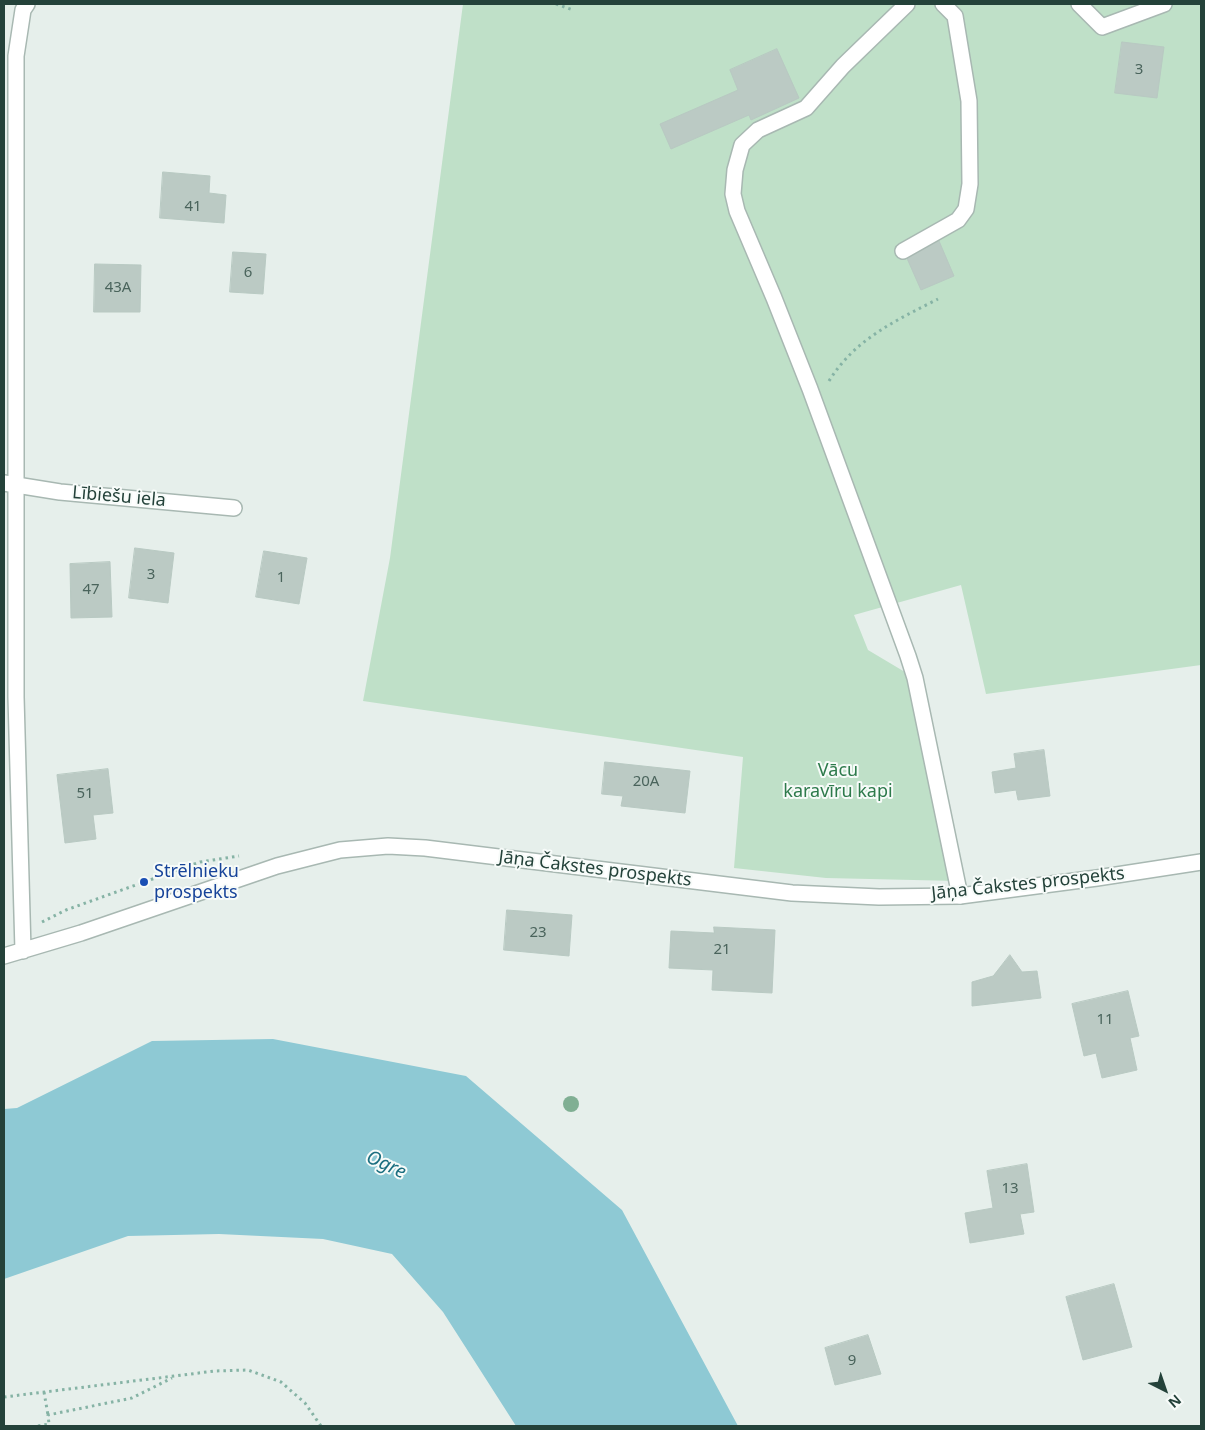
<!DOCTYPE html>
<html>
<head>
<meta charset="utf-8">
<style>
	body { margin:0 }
	#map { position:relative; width:1205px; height:1430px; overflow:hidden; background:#e6efeb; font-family:"Noto Sans",sans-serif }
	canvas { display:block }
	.frame { position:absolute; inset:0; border:5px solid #24423a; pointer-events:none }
	.north { position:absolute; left:1140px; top:1365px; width:50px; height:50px; -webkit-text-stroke:4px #f7fbf9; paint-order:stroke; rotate:139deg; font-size:14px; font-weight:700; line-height:20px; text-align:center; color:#24423a }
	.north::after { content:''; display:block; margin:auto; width:18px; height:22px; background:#24423a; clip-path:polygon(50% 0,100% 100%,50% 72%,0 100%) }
</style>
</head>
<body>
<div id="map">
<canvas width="1205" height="1430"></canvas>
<div class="frame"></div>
<div class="north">N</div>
</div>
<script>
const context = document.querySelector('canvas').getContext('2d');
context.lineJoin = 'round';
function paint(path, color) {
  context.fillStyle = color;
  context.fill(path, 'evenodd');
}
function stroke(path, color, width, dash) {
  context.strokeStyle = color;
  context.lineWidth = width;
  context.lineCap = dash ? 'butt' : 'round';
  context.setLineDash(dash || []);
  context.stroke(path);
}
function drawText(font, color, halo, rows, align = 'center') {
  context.font = font + ' "Noto Sans",sans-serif';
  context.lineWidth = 4;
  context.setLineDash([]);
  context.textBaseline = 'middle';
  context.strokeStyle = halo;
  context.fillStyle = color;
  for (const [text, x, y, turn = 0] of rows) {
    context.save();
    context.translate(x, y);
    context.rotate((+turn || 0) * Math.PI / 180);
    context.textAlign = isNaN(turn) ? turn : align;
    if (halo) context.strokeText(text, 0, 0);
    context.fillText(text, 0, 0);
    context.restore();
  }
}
const green = new Path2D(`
	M463 4H1201V665L986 694 961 585 854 615 868 650 915 678 957 881 826 878 734 868 743 757 363 701 390 558Z`);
const water = new Path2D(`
	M273 1039 466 1076 622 1210 738 1426H516L443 1312 392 1254 323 1239 219 1234 128 1236 4 1279V1109L17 1108 152 1041Z`);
const building = new Path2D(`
	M1122 42 1164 47 1157 98 1115 93Z
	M777 49 799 98 751 120 749 115 671 149 660 124 738 90 730 70Z
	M163 172 210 176 209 193 226 195 224 223 160 218Z
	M939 241 954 276 921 290 906 256Z
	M233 252 266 254 263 294 230 292Z
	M95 264 141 265 140 312H94Z
	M135 548 174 553 168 603 129 598Z
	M264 551 307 558 299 604 256 597Z
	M110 562 112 617 71 618 70 564Z
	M1044 750 1050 796 1018 800 1016 790 995 793 992 772 1016 768 1014 754Z
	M605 762 690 771 685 813 621 806 623 796 602 794Z
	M108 769 113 813 93 815 96 839 65 843 57 775Z
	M507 910 572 915 569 956 504 950Z
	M714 927 775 930 772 993 712 990 713 970 669 968 671 931 714 933Z
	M1010 955 1022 972 1037 971 1041 998 972 1006V982L993 976Z
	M1128 991 1139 1036 1130 1038 1137 1070 1102 1078 1096 1053 1084 1056 1072 1004Z
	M1027 1164 1034 1212 1020 1214 1024 1234 970 1243 965 1213 993 1208 987 1171Z
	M1114 1284 1132 1347 1083 1360 1066 1297Z
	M868 1335 881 1374 835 1385 825 1348Z`);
const path = new Path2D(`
	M556 4 573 10
	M829 381C855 339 895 321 938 299
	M42 922 66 910 200 862 239 856
	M44 1392 48 1415
	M4 1397 215 1371 248 1370 281 1382 305 1403 321 1426
	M38 1426 49 1424 48 1415 132 1398 172 1378`);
const service = new Path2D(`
	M907 4 843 66 806 108 758 130 742 145 735 170 733 194 737 211 774 298 810 389 908 656 915 678 960 896
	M1079 4 1102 27 1164 4
	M903 251 958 220 966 209 970 184 969 101 955 16 943 4`);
const minor = new Path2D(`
	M4 483 60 492 234 508`);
const tertiary = new Path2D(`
	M23 951 16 697V56L23 10 27 4
	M4 956 81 933 277 866 340 850 388 846 425 848 792 893 879 897 960 896 1097 878 1201 862`);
const trees = [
	[571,1104]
];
const markers = [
	[144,882,5,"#1a4fb4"]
];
const numberNames = [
	["3",1139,70],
	["41",193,207],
	["6",248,273],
	["43A",118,288],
	["3",151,575],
	["1",281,578],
	["47",91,590],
	["20A",646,782],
	["51",85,794],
	["23",538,933],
	["21",722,950],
	["11",1105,1020],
	["13",1010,1189],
	["9",852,1361]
];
const streetNames = [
	["Lībiešu iela",119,497,5],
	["Jāņa Čakstes prospekts",595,869,7],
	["Jāņa Čakstes prospekts",1028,884,-6]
];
const parkNames = [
	["Vācu",838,771],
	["karavīru kapi",838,792]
];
const transitNames = [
	["Strēlnieku",154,872],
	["prospekts",154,893]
];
const waterNames = [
	["Ogre",386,1165,25]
];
paint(green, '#bfe0c8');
paint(water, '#8ec9d4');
paint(building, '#bbcac4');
stroke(building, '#b8c9c2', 1);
stroke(service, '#a8b8b2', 18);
stroke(minor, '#a8b8b2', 18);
stroke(tertiary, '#a8b8b2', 18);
stroke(path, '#86b3a5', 3, [2.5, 4]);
stroke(service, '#fff', 15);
stroke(minor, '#fff', 15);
stroke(tertiary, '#fff', 15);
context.fillStyle = '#80af93';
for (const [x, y] of trees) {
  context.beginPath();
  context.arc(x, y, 8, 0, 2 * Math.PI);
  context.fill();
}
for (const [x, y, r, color] of markers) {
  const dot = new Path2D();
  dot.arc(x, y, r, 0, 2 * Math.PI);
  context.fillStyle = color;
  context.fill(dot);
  stroke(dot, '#f7fbf9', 2);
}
drawText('15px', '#4a645c', null, numberNames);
drawText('18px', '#24423a', '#f7fbf9', streetNames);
drawText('18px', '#2d7a4b', '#f7fbf9', parkNames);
drawText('18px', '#164399', '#f7fbf9', transitNames, 'left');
drawText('italic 19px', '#1c6f80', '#f7fbf9', waterNames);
</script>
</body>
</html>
